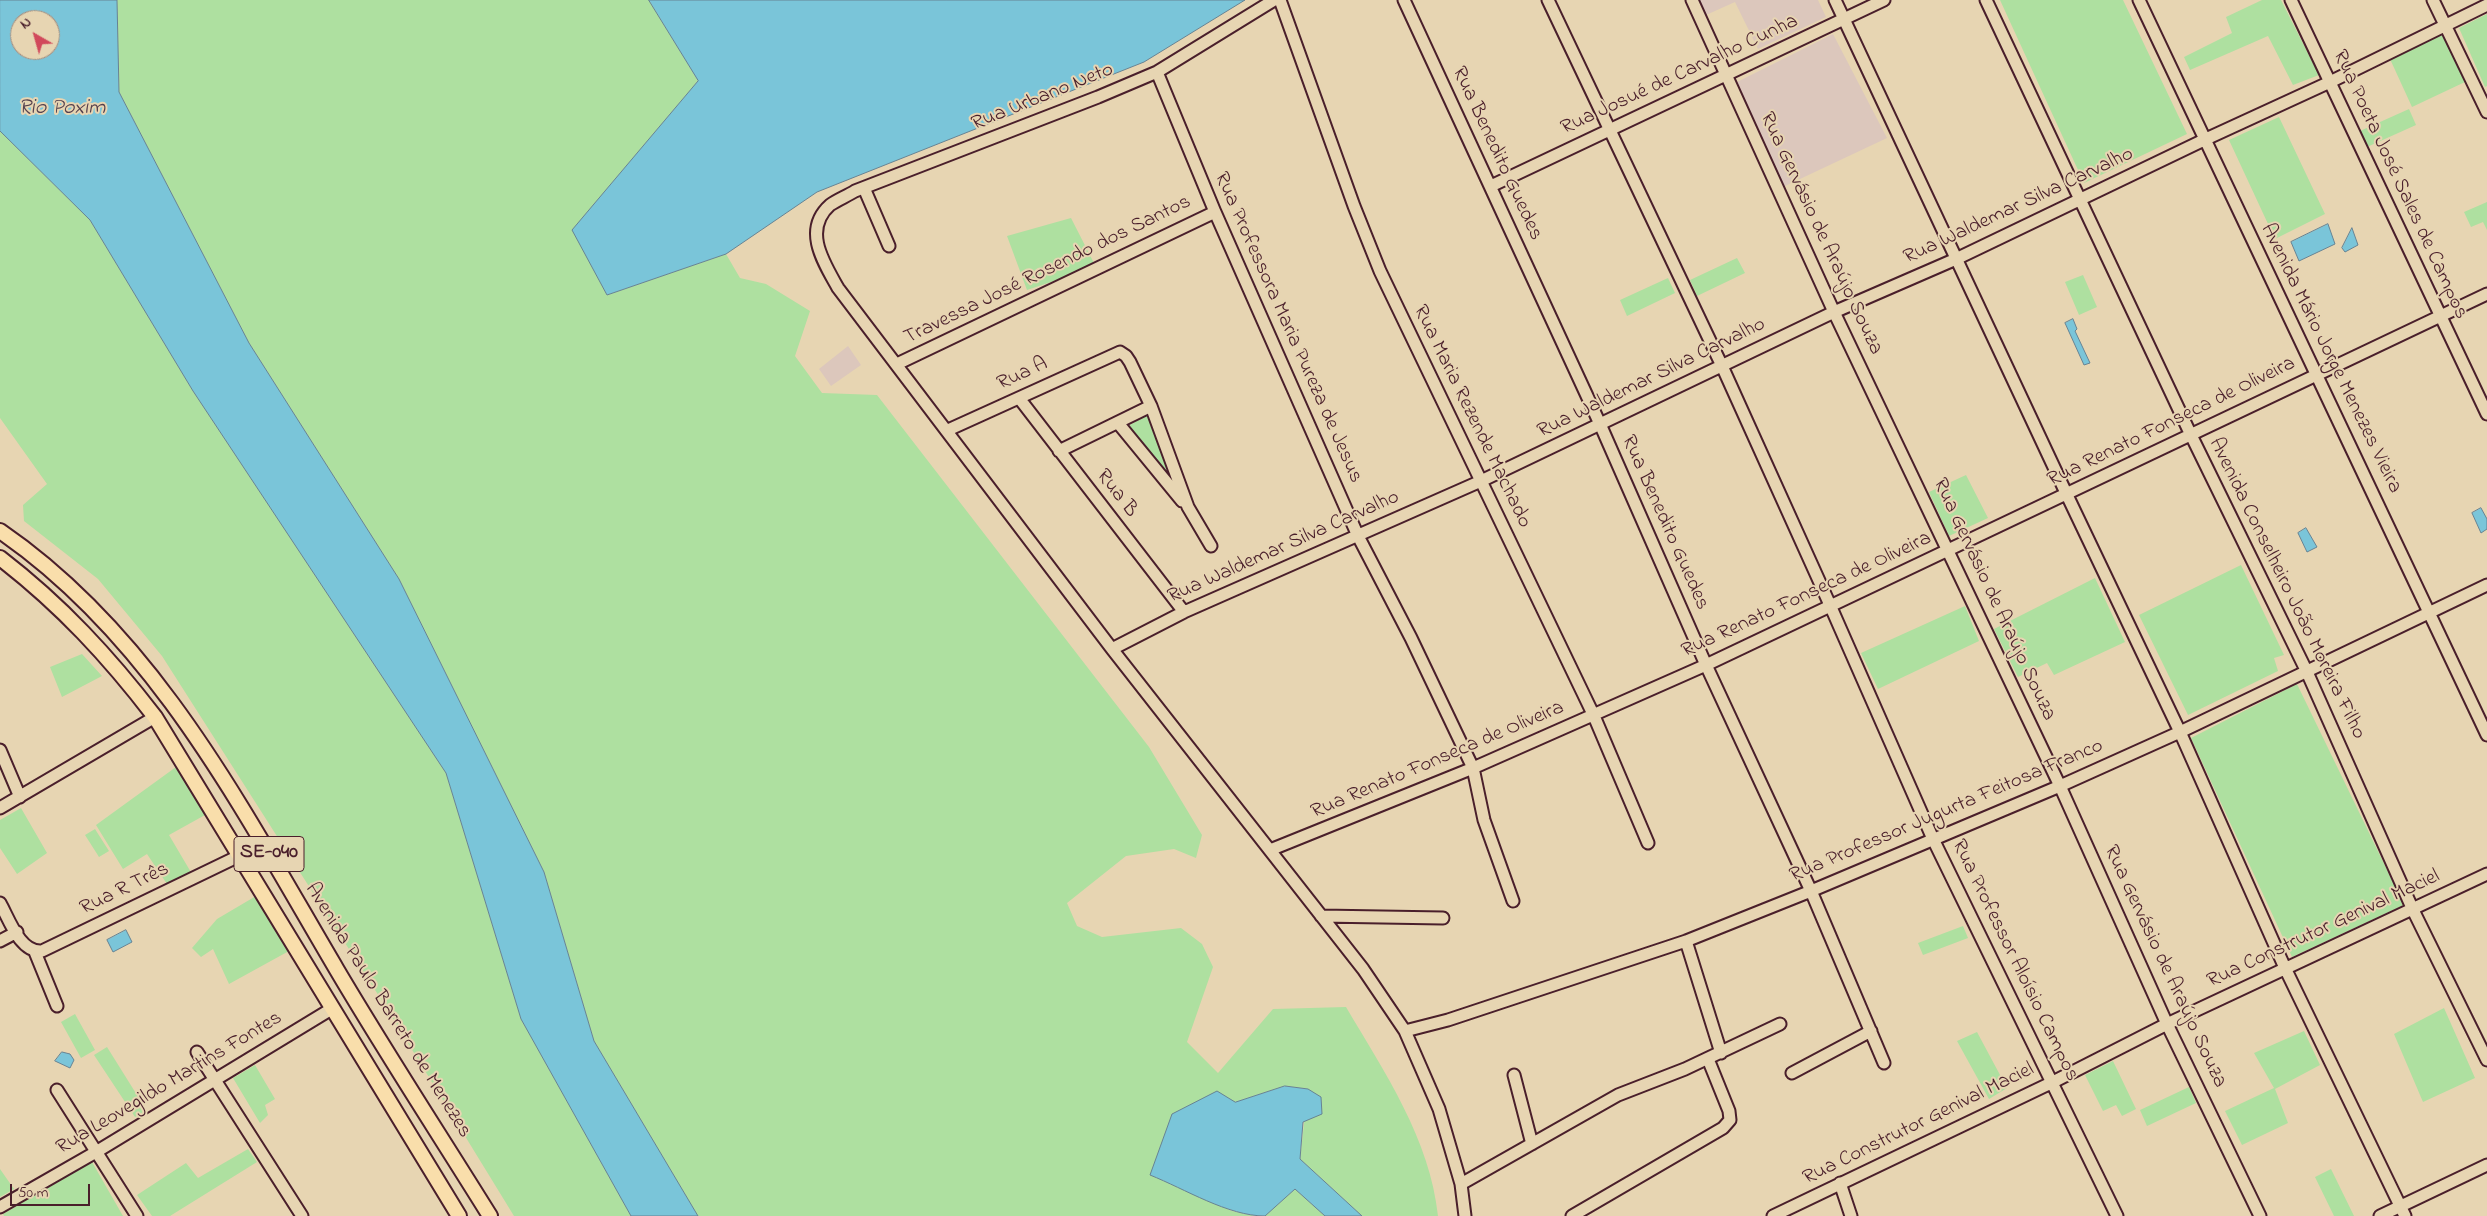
<!DOCTYPE html>
<html>
<head>
<meta charset="utf-8">
<style>
	body { margin:0 }
	#map { position:relative; width:2487px; height:1216px; overflow:hidden; background:#e7d5b2; font-family:"Indie Flower",sans-serif }
	canvas { display:block }
	.north { position:absolute; left:10px; top:10px; width:50px; height:50px; box-sizing:border-box; background:#e7d5b2; border:1px solid #a88c7c; border-radius:50%; rotate:322deg; font-size:14px; font-weight:700; line-height:20px; text-align:center; color:#4a1f2b }
	.north::after { content:''; display:block; margin:auto; width:18px; height:22px; background:#d1495b; clip-path:polygon(50% 0,100% 100%,50% 72%,0 100%) }
	.scale { position:absolute; left:10px; top:1184px; width:80px; height:22px; box-sizing:border-box; border:2px solid #4a1f2b; border-top:0; padding-left:6px; font-size:15px; line-height:18px; white-space:nowrap; color:#4a1f2b; -webkit-text-stroke:4px #e7d5b2; paint-order:stroke }
</style>
</head>
<body>
<div id="map">
<canvas width="2487" height="1216"></canvas>
<div class="north">N</div>
<div class="scale">50 m</div>
</div>
<script>
const context = document.querySelector('canvas').getContext('2d');
context.lineJoin = 'round';
function paint(path, color) {
  context.fillStyle = color;
  context.fill(path, 'evenodd');
}
function stroke(path, color, width, dash) {
  context.strokeStyle = color;
  context.lineWidth = width;
  context.lineCap = dash ? 'butt' : 'round';
  context.setLineDash(dash || []);
  context.stroke(path);
}
function drawText(font, color, halo, rows, align = 'center') {
  context.font = font + ' "Indie Flower",sans-serif';
  context.lineWidth = 4;
  context.setLineDash([]);
  context.textBaseline = 'middle';
  context.strokeStyle = halo;
  context.fillStyle = color;
  for (const [text, x, y, turn = 0] of rows) {
    context.save();
    context.translate(x, y);
    context.rotate((+turn || 0) * Math.PI / 180);
    context.textAlign = isNaN(turn) ? turn : align;
    if (halo) context.strokeText(text, 0, 0);
    context.fillText(text, 0, 0);
    context.restore();
  }
}
const built = new Path2D(`
	M1699 0H1818L1826 17 1758 49 1735 2 1706 15Z
	M1833 34 1887 138 1783 187 1737 82Z
	M848 346 861 365 831 386 819 369Z`);
const green = new Path2D(`
	M117 0H649L698 81 573 230 607 295 726 254 740 278 766 284 810 311 795 356 822 393 877 395 1149 747 1202 835 1196 858 1174 849 1126 856 1067 903 1077 926 1102 937 1181 928 1202 944 1213 967 1187 1042 1218 1073 1273 1009 1346 1007C1385 1073 1430 1139 1438 1216H1362L1300 1159 1308 1089 1285 1086 1235 1102 1151 1175 1232 1211 1256 1216H698L594 1041 544 872 399 579 249 343 119 92Z
	M2000 0H2123L2187 134 2084 183Z
	M2262 0H2281L2319 75 2293 85 2268 36 2190 70 2184 57 2232 33 2226 17Z
	M2487 14V86L2485 87 2459 28Z
	M2442 34 2465 82 2412 107 2390 59Z
	M2409 109 2416 125 2367 147 2360 131Z
	M2279 117 2325 214 2275 239 2229 140Z
	M0 131 90 220 193 391 446 773 521 1019 631 1216H514L384 1004 162 656 98 579 24 521 23 505 47 484 0 418Z
	M2487 202V230L2483 222 2471 227 2464 212Z
	M1071 218 1096 267 1027 290 1007 236Z
	M1737 258 1745 273 1697 296 1690 280Z
	M2083 275 2097 307 2079 315 2065 282Z
	M1668 278 1675 293 1627 316 1620 300Z
	M1149 414 1174 484 1128 426Z
	M1966 475 1988 518 1949 536 1929 492Z
	M2241 565 2284 655 2274 658 2278 671 2188 715 2139 615Z
	M2095 578 2125 642 2054 675 2047 663 2018 677 1994 629Z
	M1965 606 1979 641 1878 689 1861 653Z
	M82 654 102 676 62 697 50 667Z
	M2297 684 2404 905 2292 957 2191 738Z
	M176 767 205 815 169 835 192 874 167 884 147 854 123 869 96 825Z
	M21 808 47 853 17 874 0 848V820Z
	M95 829 109 851 99 857 85 835Z
	M256 896 289 951 229 984 213 949 201 957 192 948 217 919Z
	M1963 926 1968 938 1923 955 1918 943Z
	M2444 1008 2475 1078 2423 1102 2394 1034Z
	M75 1014 95 1050 81 1058 61 1022Z
	M2304 1031 2320 1065 2275 1089 2288 1123 2242 1145 2225 1111 2274 1088 2254 1053Z
	M1977 1032 2007 1088 1989 1099 1957 1041Z
	M107 1047 147 1111 135 1117 94 1055Z
	M2113 1061 2136 1109 2122 1116 2116 1105 2103 1111 2085 1075Z
	M255 1065 275 1099 265 1105 268 1115 260 1123 233 1078Z
	M2189 1087 2196 1103 2147 1126 2140 1110Z
	M248 1149 257 1162 170 1216H152L137 1195 186 1163 198 1178Z
	M92 1162 123 1216H4L3 1214Z
	M0 1169 14 1189 0 1197Z
	M2331 1169 2354 1216H2334L2315 1177Z
	M1295 1189 1325 1216H1265Z`);
const water = new Path2D(`
	M0 0H117L119 92 249 343 399 579 544 872 594 1041 698 1216H631L521 1019 446 773 193 391 90 220 0 131ZM20 20H50V50H20Z
	M649 0H1245L1144 62 817 192 726 254 607 295 572 230 698 81Z
	M2328 224 2335 244 2299 261 2291 242Z
	M2352 228 2358 245 2345 252 2342 248Z
	M2073 319 2077 329 2075 331 2090 363 2084 365 2065 323Z
	M2481 508 2487 519V529L2481 533 2472 513Z
	M2306 528 2317 547 2307 552 2298 533Z
	M126 930 132 942 113 952 107 940Z
	M62 1052 70 1054 74 1060 70 1068 55 1061Z
	M1285 1086 1308 1089 1321 1097 1322 1114 1303 1122 1300 1159 1362 1216H1325L1295 1189 1265 1216C1228 1216 1185 1189 1150 1175L1172 1114 1217 1091 1235 1102Z`);
const minor = new Path2D(`
	M1274 0 1157 72 1098 97 855 191C847 196 837 200 830 205 802 230 824 263 838 288L1112 649 1363 969 1405 1031 1439 1109 1461 1184 1465 1216
	M1280 0 1354 206 1380 271 1594 716 1648 843
	M1404 0 1600 424 1706 665 1811 891 1884 1063
	M1548 0 1722 366 1830 605 1933 839 2117 1216
	M1692 0 1834 312 2060 786 2167 1024 2260 1216
	M1835 0 2067 495 2180 732 2285 968 2405 1216
	M1986 0 2190 433 2307 672 2413 910 2487 1060
	M2139 0 2487 735
	M2291 0 2487 414
	M2433 0 2487 112
	M1157 72 1215 212 1358 536 1411 638 1473 768 1484 820 1513 901
	M1491 186 1884 0
	M864 188 889 246
	M897 364 1215 212
	M1019 398 1184 612
	M1118 423 1182 501
	M948 430 1120 352 1126 356 1130 362 1151 406 1188 507 1211 546
	M1059 451 1151 406
	M1112 649 1184 612 1481 481 1834 312 1956 259 2206 139 2330 82 2487 5
	M0 750 20 797
	M0 808 155 717
	M1270 850 1473 768 1706 665 2487 294
	M0 903C9 919 20 953 42 951L241 855
	M1321 916 1443 918
	M0 941 17 932
	M1686 941 1721 1053
	M35 952 57 1006
	M1405 1031 1448 1020 1686 941 1811 891 2060 786 2180 732 2487 585
	M197 1052 302 1216
	M1792 1073 1871 1031
	M1514 1075 1532 1144
	M57 1090 137 1216
	M1840 1183 1851 1216
	M1461 1184 1618 1095 1685 1069 1780 1024
	M0 1207 96 1152 333 1008
	M1572 1216 1723 1128 1730 1120 1729 1111 1708 1059
	M1773 1216 2053 1082 2167 1024 2487 874
	M2380 1216 2487 1165`);
const major = new Path2D(`
	M0 531C156 638 243 811 337 970 386 1053 439 1134 490 1216
	M0 558C61 605 109 657 155 717L459 1216`);
const shields = [
	[269,854,70]
];
const shieldNames = [
	["SE-040",269,854]
];
const streetNames = [
	["Rua Josué de Carvalho Cunha",1680,76,-25],
	["Rua Urbano Neto",1043,98,-22],
	["Rua Benedito Guedes",1496,154,65],
	["Rua Poeta José Sales de Campos",2399,185,65],
	["Rua Waldemar Silva Carvalho",2019,207,-25],
	["Rua Gervásio de Araújo Souza",1820,234,65],
	["Travessa José Rosendo dos Santos",1048,271,-26],
	["Rua Professora Maria Pureza de Jesus",1287,328,66],
	["Avenida Mário Jorge Menezes Vieira",2330,359,64],
	["Rua A",1023,375,-25],
	["Rua Waldemar Silva Carvalho",1652,379,-26],
	["Rua Maria Rezende Machado",1471,417,64],
	["Rua Renato Fonseca de Oliveira",2172,423,-26],
	["Rua B",1116,494,52],
	["Rua Benedito Guedes",1664,523,66],
	["Rua Waldemar Silva Carvalho",1284,548,-24],
	["Avenida Conselheiro João Moreira Filho",2286,589,64],
	["Rua Renato Fonseca de Oliveira",1807,596,-25],
	["Rua Gervásio de Araújo Souza",1993,600,65],
	["Rua Renato Fonseca de Oliveira",1438,761,-23],
	["Rua Professor Jugurta Feitosa Franco",1947,812,-23],
	["Rua R Três",125,890,-26],
	["Rua Construtor Genival Maciel",2324,930,-25],
	["Rua Professor Aloísio Campos",2014,961,64],
	["Rua Gervásio de Araújo Souza",2164,967,65],
	["Avenida Paulo Barreto de Menezes",387,1011,58],
	["Rua Leovegildo Martins Fontes",170,1084,-31],
	["Rua Construtor Genival Maciel",1919,1125,-26]
];
const waterNames = [
	["Rio Poxim",62,109]
];
paint(built, '#dcc7bc');
paint(green, '#aee0a0');
paint(water, '#7ac5d9');
stroke(water, '#678393', 1);
stroke(minor, '#4a1f2b', 15);
stroke(major, '#4a1f2b', 18);
stroke(minor, '#e7d5b2', 11);
stroke(major, '#f9deab', 14);
for (const [x, y, w] of shields) {
  const box = new Path2D();
  box.roundRect(x - w / 2, y - 17.5, w, 35, 4);
  context.fillStyle = '#e7d5b2';
  context.fill(box);
  stroke(box, '#4a1f2b', 1);
}
drawText('bold 20px', '#4a1f2b', null, shieldNames);
drawText('21px', '#4a1f2b', '#e7d5b2', streetNames);
drawText('italic 22px', '#54404e', '#e7d5b2', waterNames);
</script>
</body>
</html>
